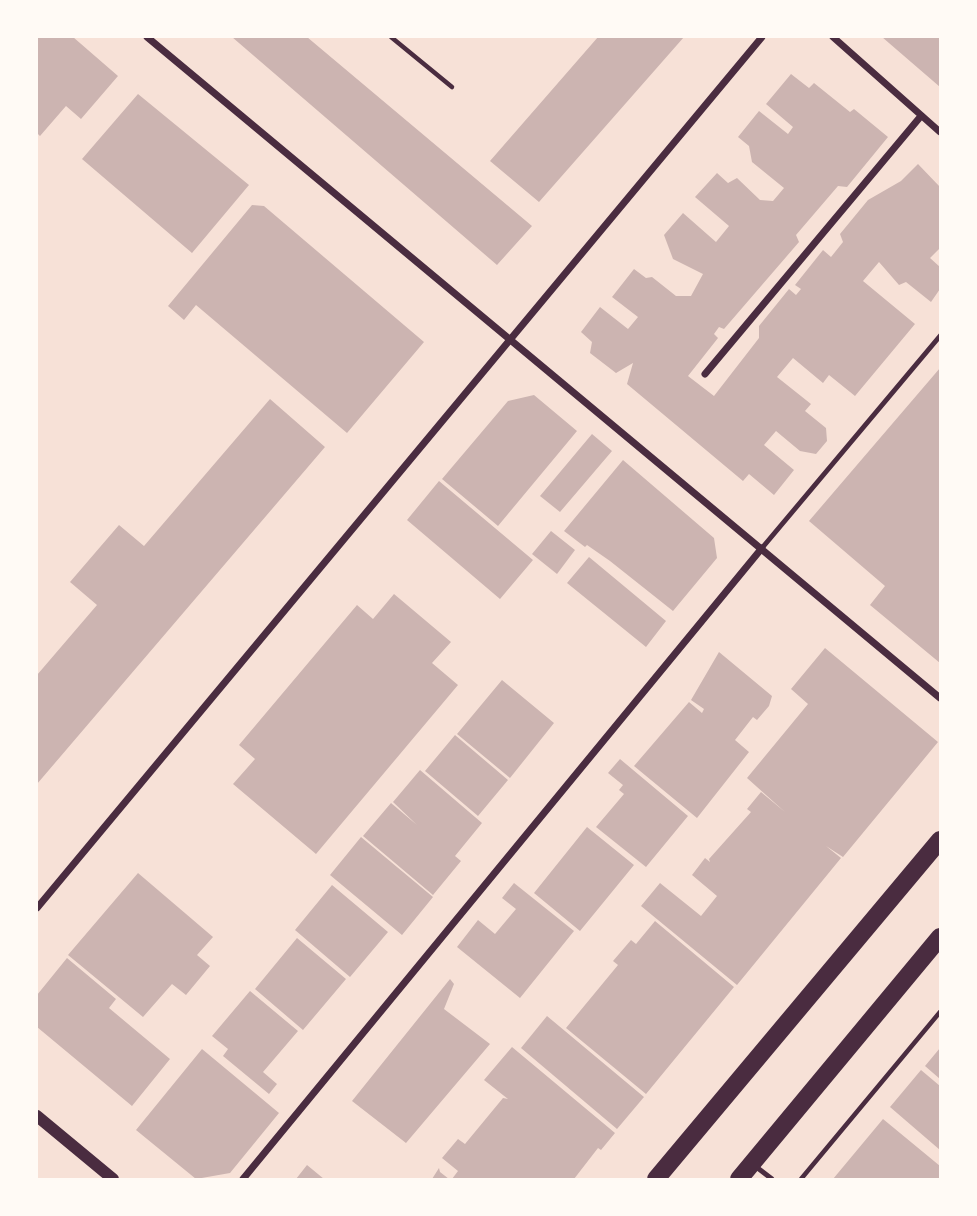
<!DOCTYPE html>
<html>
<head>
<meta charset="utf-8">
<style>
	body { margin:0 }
	#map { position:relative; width:977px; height:1216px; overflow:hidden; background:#f7e1d7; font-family:Lora,serif }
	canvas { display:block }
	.frame { position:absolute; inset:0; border:38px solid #fffaf5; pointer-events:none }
</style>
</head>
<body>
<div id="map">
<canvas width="977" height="1216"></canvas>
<div class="frame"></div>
</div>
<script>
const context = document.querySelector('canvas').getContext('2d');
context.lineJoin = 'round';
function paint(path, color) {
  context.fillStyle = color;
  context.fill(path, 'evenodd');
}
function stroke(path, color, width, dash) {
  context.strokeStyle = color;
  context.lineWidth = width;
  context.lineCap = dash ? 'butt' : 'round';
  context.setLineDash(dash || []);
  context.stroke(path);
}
const building = new Path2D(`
	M37 37H73L118 76 81 119 66 106 40 136 37 133Z
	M232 37H307L532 226 497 265Z
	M598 37H684L539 202 490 161Z
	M882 37H940V87Z
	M791 74 809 88 814 83 850 112 854 109 888 137 847 187 838 186 796 235 799 242 724 329 719 327 714 334 718 338 688 376 714 396 759 338V326L789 289 796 295 801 289 795 285 823 250 831 257 843 242 840 234 868 200 901 181 918 164 940 187V248L930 258 940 267V289L931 302 906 282 899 285 879 262 863 281 915 324 855 396 829 375 823 383 793 358 777 377 811 404 805 411 826 428 827 441 816 454 800 451 776 431 764 445 794 470 774 495 749 474 743 481 627 384 633 363 616 373 590 353 592 342 581 332 600 307 628 329 638 317 612 297 634 269 646 278 652 277 676 296H691L703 274 673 259 664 235 683 213 716 242 729 226 695 197 717 173 728 183 737 178 760 200 773 201 784 188 752 162 749 146 738 137 759 111 788 134 793 127 766 104Z
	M138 94 249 185 192 253 82 159Z
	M252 205 264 206 424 342 347 433 196 305 184 320 168 306Z
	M940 368V663L870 605 885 586 809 521Z
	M534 395 577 431 498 526 442 479 508 401Z
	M270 399 325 447 37 784V675L97 605 70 582 119 525 144 546Z
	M592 434 612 451 560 512 540 496Z
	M623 460 714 538 717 558 673 611 610 561 587 545 585 547 564 531Z
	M439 481 533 560 500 599 407 520Z
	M551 531 575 550 557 574 532 554Z
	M589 557 666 621 646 647 567 583Z
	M394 594 451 642 432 663 458 685 316 854 233 784 255 759 239 745 357 605 373 619Z
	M825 648 938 742 843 857 826 846 841 858 737 985 641 906 660 883 701 916 717 896 692 875 705 858 710 862 709 859 751 812 747 809 761 792 785 812 747 778 808 704 791 689Z
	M719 652 772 696 769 706 757 720 753 717 735 740 749 752 697 818 634 766 689 702 702 713 704 709 691 700Z
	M502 680 554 723 510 778 457 734Z
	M455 735 508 780 478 816 425 771Z
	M620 759 688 816 646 867 596 827 624 794 619 790 623 785 608 773Z
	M420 770 482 823 455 856 461 861 433 895 363 836 391 803 417 825 393 802Z
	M587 827 634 865 580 931 534 893Z
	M361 837 433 897 402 935 330 875Z
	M138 873 213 937 197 955 210 966 186 995 172 984 143 1017 68 955Z
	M514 883 574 931 520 998 457 947 478 920 495 934 516 909 502 898Z
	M332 885 388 932 350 977 295 930Z
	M655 921 734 987 646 1094 566 1028 618 965 613 961 631 940 636 944Z
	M297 938 346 979 303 1030 255 989Z
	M67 958 116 999 109 1008 170 1059 132 1106 37 1027V995Z
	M450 979 454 984 444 1009 490 1044 406 1143 352 1101Z
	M250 991 298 1031 263 1072 277 1084 269 1094 223 1056 228 1049 212 1036Z
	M547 1016 644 1097 617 1129 521 1048Z
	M512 1047 615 1133 601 1150 598 1148 574 1179H452L458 1171 442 1158 458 1139 465 1144 503 1098 508 1099 484 1080Z
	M940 1048V1079L925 1066Z
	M202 1049 279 1113 230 1173 196 1179 136 1130Z
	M921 1070 940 1086V1150L890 1107Z
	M883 1119 940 1166V1179H833Z
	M307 1165 324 1179H296Z
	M439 1168 440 1172 449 1179H432Z`);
const path = new Path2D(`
	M391 37 452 87
	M801 1179 940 1012`);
const service = new Path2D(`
	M762 548 940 336
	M755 1166 772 1179`);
const minor = new Path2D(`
	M147 37 940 698
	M833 37 940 132
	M705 374 921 116
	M37 908 762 37
	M243 1179 762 548`);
const tertiary = new Path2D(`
	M37 1116 113 1179`);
const primary = new Path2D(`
	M656 1179 940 840
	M739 1179 940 937`);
paint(building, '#ccb4b1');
stroke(path, '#4a2c40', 4.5);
stroke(service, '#4a2c40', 5);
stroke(minor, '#4a2c40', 7);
stroke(tertiary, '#4a2c40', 12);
stroke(primary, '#4a2c40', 18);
</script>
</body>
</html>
